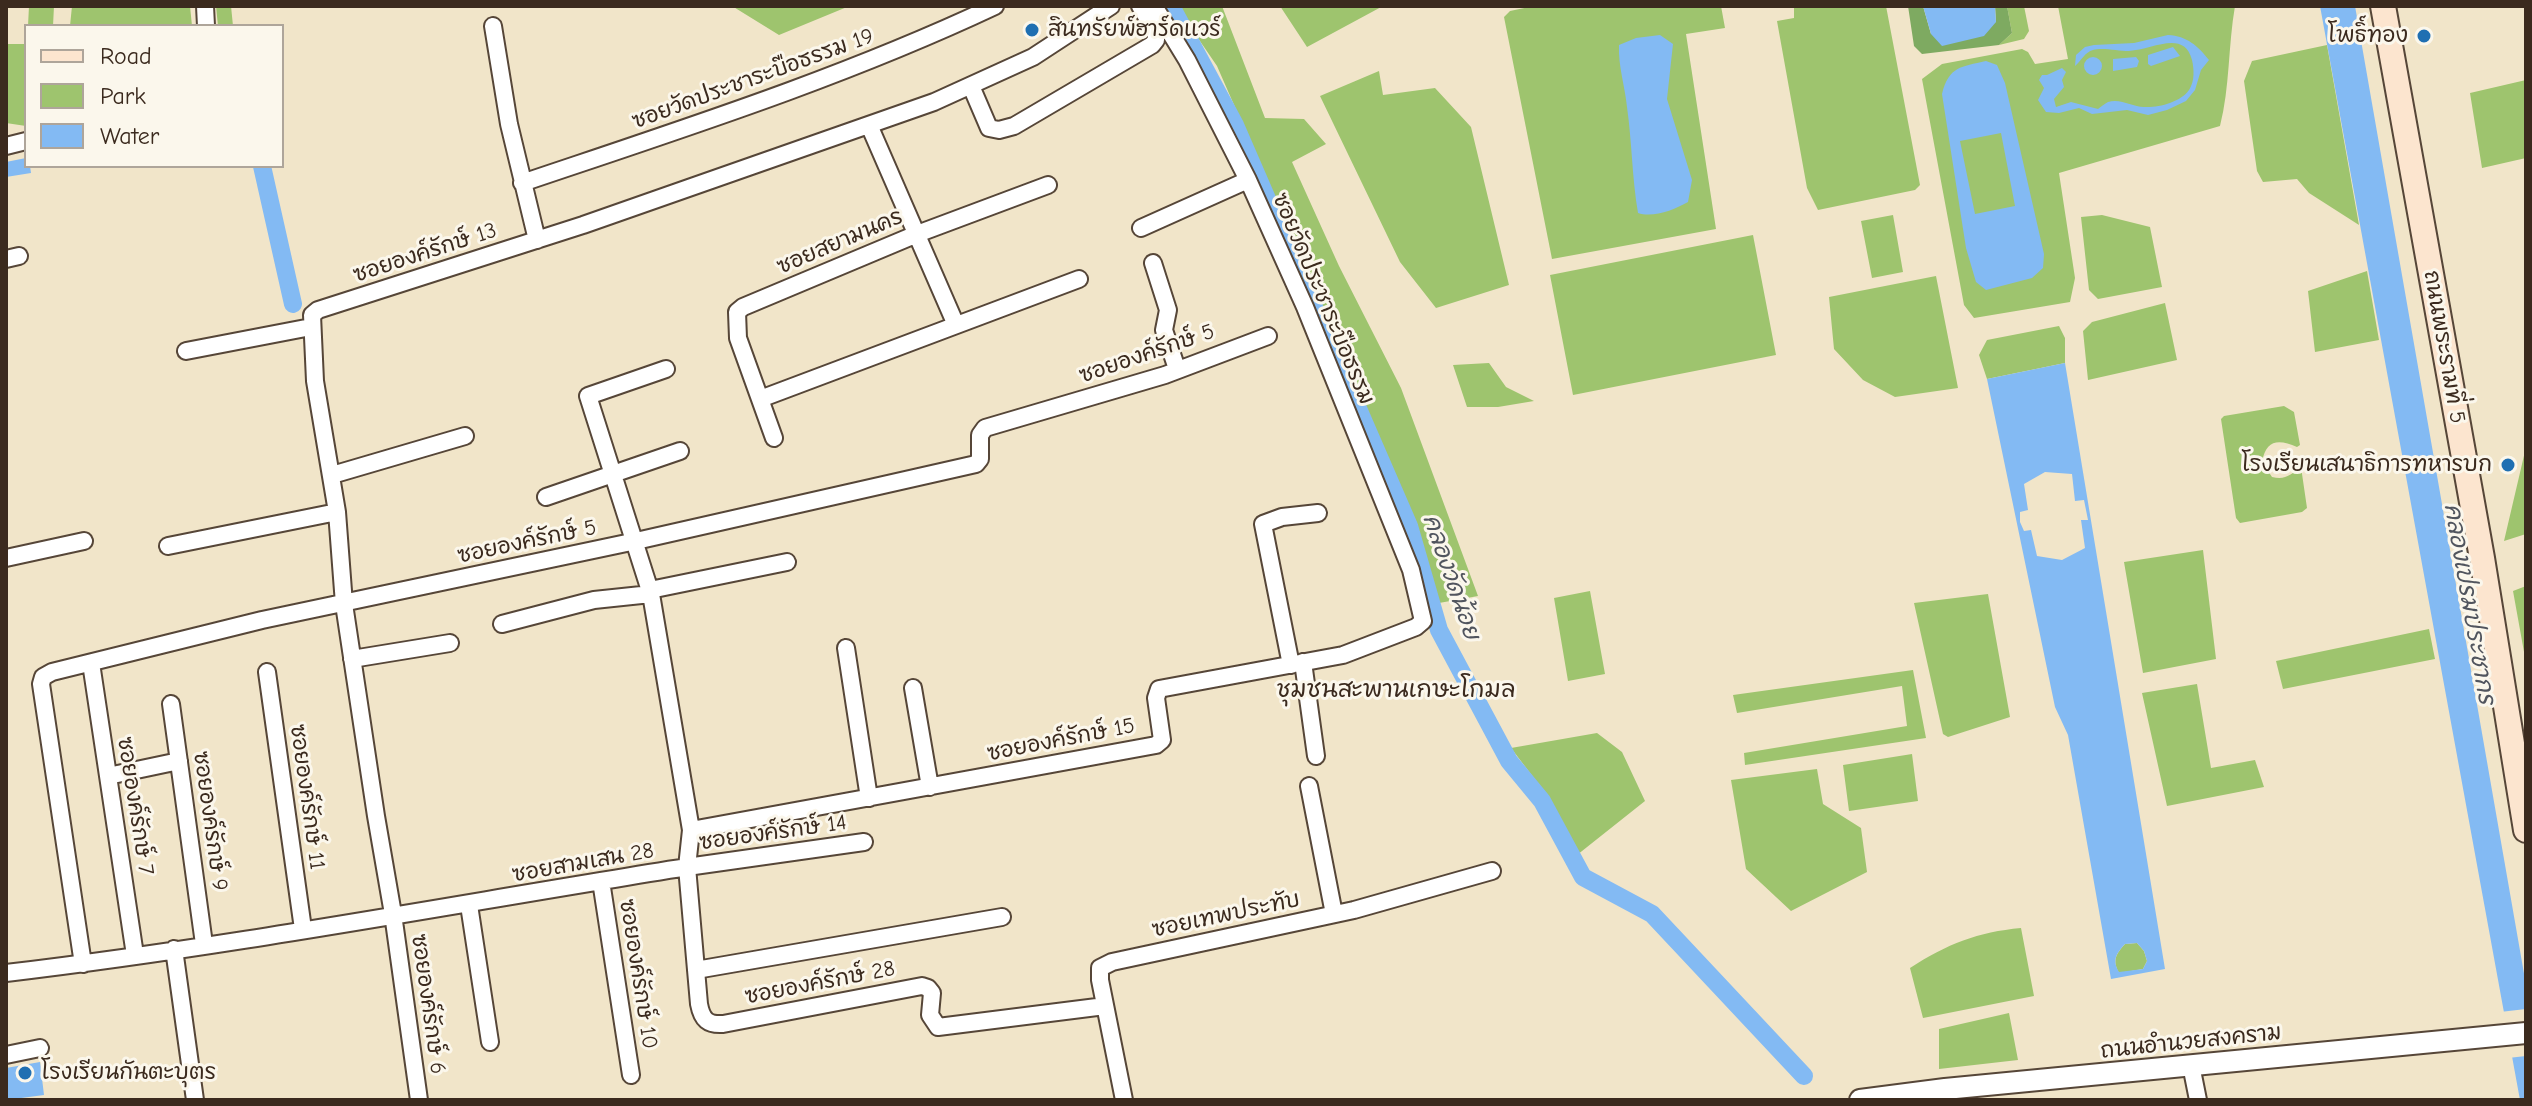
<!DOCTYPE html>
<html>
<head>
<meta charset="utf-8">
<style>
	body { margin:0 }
	#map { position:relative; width:2532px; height:1106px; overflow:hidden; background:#f1e5c9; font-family:"Comic Neue",sans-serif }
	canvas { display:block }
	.frame { position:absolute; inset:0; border:8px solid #3b2a1e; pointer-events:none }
	.legend { position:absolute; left:24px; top:24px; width:260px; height:144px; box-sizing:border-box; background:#fbf7ec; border:2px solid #aea59a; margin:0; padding:10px 14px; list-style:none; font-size:24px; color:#3b2a1e }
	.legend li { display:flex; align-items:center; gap:16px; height:40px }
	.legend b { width:40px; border:2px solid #aea59a }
</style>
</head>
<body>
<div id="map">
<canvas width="2532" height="1106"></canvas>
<div class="frame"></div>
<ul class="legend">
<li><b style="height:10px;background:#fce5cf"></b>Road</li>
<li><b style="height:22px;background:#9ec46e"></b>Park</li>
<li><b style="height:22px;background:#83baf3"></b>Water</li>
</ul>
</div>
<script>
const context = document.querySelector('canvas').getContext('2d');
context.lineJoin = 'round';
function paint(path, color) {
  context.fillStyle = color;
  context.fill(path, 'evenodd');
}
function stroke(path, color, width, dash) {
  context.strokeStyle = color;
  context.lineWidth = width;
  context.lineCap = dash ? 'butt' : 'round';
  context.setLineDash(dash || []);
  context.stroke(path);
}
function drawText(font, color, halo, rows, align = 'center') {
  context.font = font + ' "Comic Neue","Playpen Sans Thai",sans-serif';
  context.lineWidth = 6;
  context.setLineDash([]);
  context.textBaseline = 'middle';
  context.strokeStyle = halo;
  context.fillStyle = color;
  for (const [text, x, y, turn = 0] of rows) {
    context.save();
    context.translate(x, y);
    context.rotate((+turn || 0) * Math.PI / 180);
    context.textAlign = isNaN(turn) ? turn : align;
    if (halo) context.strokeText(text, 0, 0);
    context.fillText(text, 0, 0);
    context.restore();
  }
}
const green = new Path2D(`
	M29 6H54L53 26H28Z
	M72 6H190L192 26H70Z
	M216 6H231L233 26H218Z
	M732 6H847V7L779 35Z
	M1176 6H1222L1265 118 1304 119 1326 144 1292 162 1339 266 1401 388 1478 596 1439 603 1417 524 1217 66Z
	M1280 6H1383L1307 47Z
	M1534 6H1721L1725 28 1686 34 1716 229 1552 259 1504 17 1510 11Z
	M1794 6H1886L1920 185 1915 190 1818 210 1807 188 1777 21 1794 18Z
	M2007 6H2024L2029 31 2024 39 1999 45 2012 33Z
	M2058 6H2235C2228 46 2230 87 2220 126L2059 173 2075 278 2070 302 1974 318 1964 305 1922 79 1942 64 2022 49 2028 52 2035 64 2068 59Z
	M6 44H26V126L6 123Z
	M2327 45 2359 225 2309 193 2297 179 2263 182 2257 171 2244 81 2252 61Z
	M1379 71 1383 95 1435 88 1471 127 1509 285 1436 308 1400 262 1320 96Z
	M2526 80V158L2482 168 2470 93Z
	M1893 215 1903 272 1872 278 1861 221Z
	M2102 215 2150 227 2162 287 2098 299 2089 290 2081 217Z
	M1753 235 1776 355 1573 395 1550 275Z
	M2367 271 2379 340 2315 352 2308 291Z
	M1936 276 1958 388 1895 397 1863 380 1834 349 1829 297Z
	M2165 303 2177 360 2088 380 2083 331 2092 322Z
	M2059 326 2065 338V363L1987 379 1979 355 1987 340Z
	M1489 363 1506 387 1534 401 1498 407H1467L1453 365Z
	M2284 406 2294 412 2300 445 2297 447C2279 439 2266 439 2262 462L2272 477C2286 480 2290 475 2301 467L2307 508 2302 512 2240 523 2236 518 2221 419 2224 416Z
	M2526 447V534L2504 541Z
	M2203 550 2216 659 2143 673 2124 562Z
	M2526 586V663L2513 591Z
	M1590 591 1605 674 1568 681 1554 598Z
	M1988 594 2010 717 1948 737 1943 734 1914 603Z
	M2429 629 2435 659 2283 689 2276 661Z
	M1913 670 1926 738 1745 765 1744 753 1907 726 1902 686 1737 713 1733 695Z
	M2197 684 2211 768 2255 760 2264 787 2167 806 2142 693Z
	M1597 733 1622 752 1645 801 1577 855 1549 798 1511 748Z
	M1912 754 1918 801 1849 811 1843 765Z
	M1817 769 1823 804 1861 828 1867 872 1791 911 1746 869 1731 780Z
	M2021 928 2034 996 1923 1018 1910 968C1947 944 1978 932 2021 928Z
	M2137 943 2144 951 2147 961 2143 969 2119 973C2112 960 2116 954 2125 944Z
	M2009 1013 2018 1060 1939 1069V1029Z`);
const forest = new Path2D(`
	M1908 6H1923L1931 34 1996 22 1995 6H2007L2012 33 1999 45 1922 54 1914 46Z`);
const water = new Path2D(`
	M1923 6H1995L1996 22 1984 36 1942 46 1931 34Z
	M2320 6H2355L2526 985V1100H2520Z
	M1660 35 1673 44 1667 99 1692 180 1688 202C1674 210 1653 218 1638 213 1632 178 1632 142 1627 107 1625 86 1618 66 1619 45L1636 38Z
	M2168 35C2187 36 2198 46 2209 60L2201 70 2195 90 2186 101 2167 110 2148 115 2127 110 2092 114 2079 108 2059 113 2046 112 2038 100 2044 88 2039 80 2042 75H2047L2062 68 2066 72 2062 80 2064 87 2054 99 2056 107 2071 102 2098 109C2101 107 2104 104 2108 102 2121 98 2132 107 2144 107 2158 108 2181 102 2189 90 2195 81 2194 69 2192 60 2184 29 2152 50 2129 51 2118 51 2102 47 2093 50 2085 52 2081 61 2075 66L2076 55 2085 47 2094 45 2134 43Z
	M2173 47 2180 56 2151 66 2148 64V55Z
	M2136 57 2139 61 2137 67 2113 71V59Z
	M2084 66a9 9 0 1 1 18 0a9 9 0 1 1-18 0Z
	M1986 61 1997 65 2005 83 2044 254 2043 268 2032 278 1986 290 1976 282 1966 248 1942 94C1949 66 1961 67 1986 61ZM2001 133 2015 206 1975 214 1960 141Z
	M26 158V166H30L31 173 6 177V162Z
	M2065 363 2165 969 2111 979 2068 735 2055 707 1987 379ZM2045 472 2072 474 2075 501 2084 500 2088 520H2081L2085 548 2062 560 2037 556 2031 530 2024 531 2020 522V512L2028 510 2024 484ZM2137 943 2144 951 2147 961 2143 969 2119 972C2112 960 2116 954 2125 944Z
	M40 1062 44 1095 6 1100V1068Z`);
const pier = new Path2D(`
	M2526 1009V1056L2508 1058 2500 1012Z`);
const canal = new Path2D(`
	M1171 6 1235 125 1409 526 1439 630 1509 761 1542 801 1583 877 1652 914 1804 1076
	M262 166 293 304`);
const minor = new Path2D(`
	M205 6 206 26
	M493 26 509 124 537 240
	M971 86 989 128 999 130 1014 126 1152 45 1156 40V33L1140 6
	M869 125 956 325
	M6 146 26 141
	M522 183C682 129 842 78 995 6
	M1141 228 1248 180
	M6 259 19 256
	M1153 263 1168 310 1164 330 1177 369
	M186 351 311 327
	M760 399 1079 279
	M774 438 738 338 737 312 743 307 917 234 1048 185
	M332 475 465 436
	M546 497 680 451
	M168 546 337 512
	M6 558 84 541
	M650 590 787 562
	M502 624 594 600 651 594
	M846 648 869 798
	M352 659 450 643
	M1303 662 1316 756
	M91 663 135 955
	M1291 665 1263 524 1282 517 1318 513
	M267 672 303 929
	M913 688 930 787
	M171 704 204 944
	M108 776 179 761
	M1309 786 1334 914
	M691 830 1156 745 1162 740 1156 698 1159 689 1343 655 1416 627 1423 621 1411 570 1305 307 1248 180 1187 60 1154 6
	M864 842 687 867 699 1004C702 1020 708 1025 723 1024L922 986 928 988 932 993 930 1015 938 1027 1105 1006
	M601 881 631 1075
	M469 905 490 1042
	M174 949 195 1100
	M83 964 41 684 43 677 52 672 262 620 636 541 976 464 980 459V435L985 428 1165 375 1268 336
	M696 970 1002 917
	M6 973C234 946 461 903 687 867L691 830 651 594 588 396 666 369
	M6 1055 40 1048
	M2191 1065 2198 1100
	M419 1100 393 914 376 816 344 604 337 512 315 381 312 315 318 310 583 225 934 102 1033 57 1111 6
	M1124 1100 1100 980V968L1112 962 1354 910 1492 871`);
const tertiary = new Path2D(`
	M1860 1100 1945 1089 2526 1033`);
const secondary = new Path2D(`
	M2383 6 2482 558 2526 830`);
const markers = [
	[1032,30,8,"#1f6fb2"],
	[2424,36,8,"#1f6fb2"],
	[2508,465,8,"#1f6fb2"],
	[25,1073,8,"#1f6fb2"]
];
const poiNames = [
	["สินทรัยพ์ฮาร์ดแวร์",1048,30],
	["โพธิ์ทอง",2408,36,"right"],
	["โรงเรียนเสนาธิการทหารบก",2492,465,"right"],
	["โรงเรียนกันตะบุตร",41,1073]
];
const streetNames = [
	["ซอยวัดประชาระบือธรรม 19",753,79,-20],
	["ซอยสยามนคร",840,242,-23],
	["ซอยองค์รักษ์ 13",425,253,-18],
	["ซอยวัดประชาระบือธรรม",1323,299,67],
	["ถนนพระรามที่ 5",2444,347,80],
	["ซอยองค์รักษ์ 5",1147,354,-19],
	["ซอยองค์รักษ์ 5",527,542,-12],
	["ซอยองค์รักษ์ 15",1061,740,-11],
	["ซอยองค์รักษ์ 11",307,797,82],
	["ซอยองค์รักษ์ 7",135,806,81],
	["ซอยองค์รักษ์ 9",210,821,82],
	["ซอยองค์รักษ์ 14",773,833,-8],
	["ซอยสามเสน 28",583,863,-10],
	["ซอยเทพประทับ",1226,915,-12],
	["ซอยองค์รักษ์ 10",638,974,81],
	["ซอยองค์รักษ์ 28",820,983,-11],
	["ซอยองค์รักษ์ 6",428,1004,82],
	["ถนนอำนวยสงคราม",2191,1042,-6]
];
const waterNames = [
	["คลองวัดน้อย",1451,577,71],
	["คลองเปรมประชากร",2469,604,80]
];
const neighbourhoodNames = [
	["ชุมชนสะพานเกษะโกมล",1396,690]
];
paint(green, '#9ec46e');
paint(forest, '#7eaa61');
paint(water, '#83baf3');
paint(pier, '#f1e5c9');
stroke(canal, '#83baf3', 18);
stroke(minor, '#564638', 20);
stroke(tertiary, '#564638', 24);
stroke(secondary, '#564638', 28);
stroke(minor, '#fff', 16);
stroke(tertiary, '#fff', 20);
stroke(secondary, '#fce5cf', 24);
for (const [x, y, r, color] of markers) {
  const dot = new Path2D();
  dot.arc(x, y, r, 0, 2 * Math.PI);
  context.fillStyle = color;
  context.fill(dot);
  stroke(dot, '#fbf7ec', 3);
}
drawText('22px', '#3b2a1e', '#fbf7ec', poiNames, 'left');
drawText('22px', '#3b2a1e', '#fbf7ec', streetNames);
drawText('italic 24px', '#51555e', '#fbf7ec', waterNames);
drawText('24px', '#3b2a1e', '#fbf7ec', neighbourhoodNames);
</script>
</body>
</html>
